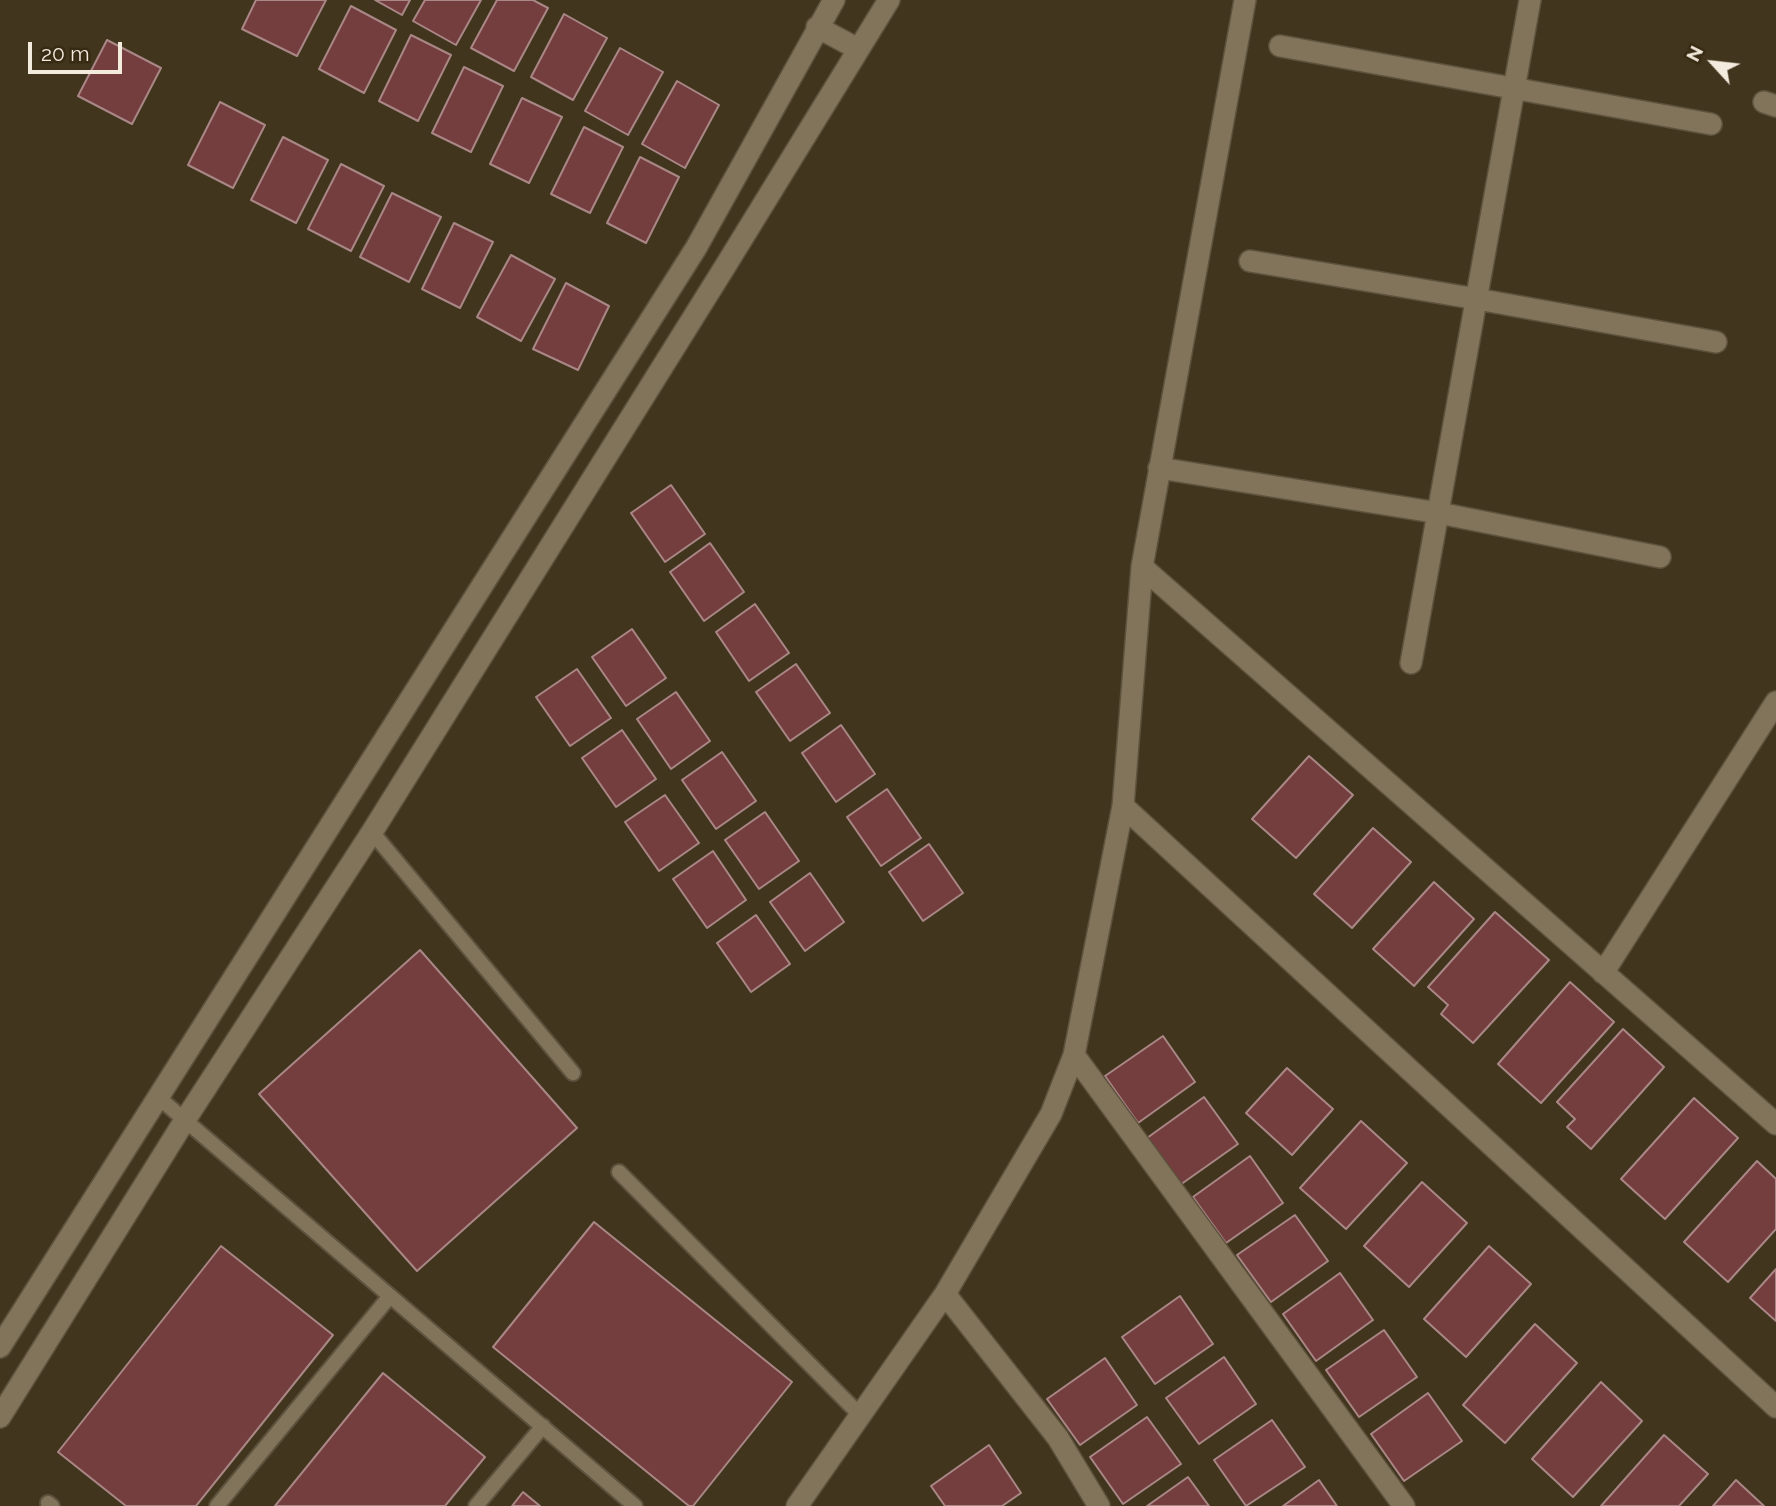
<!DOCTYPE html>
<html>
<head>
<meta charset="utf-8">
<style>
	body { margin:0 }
	#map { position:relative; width:1776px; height:1506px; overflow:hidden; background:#41351d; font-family:Raleway,sans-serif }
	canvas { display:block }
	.north { position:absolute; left:1678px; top:28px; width:70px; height:70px; -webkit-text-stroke:5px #372b13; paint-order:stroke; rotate:297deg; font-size:19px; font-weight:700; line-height:28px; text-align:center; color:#f3ebdd }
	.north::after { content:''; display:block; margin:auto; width:24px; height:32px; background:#f3ebdd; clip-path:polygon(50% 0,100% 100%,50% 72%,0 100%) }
	.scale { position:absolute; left:28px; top:42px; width:94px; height:32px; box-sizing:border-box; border:4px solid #f3ebdd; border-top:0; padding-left:9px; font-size:21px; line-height:24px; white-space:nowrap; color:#f3ebdd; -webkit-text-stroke:5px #372b13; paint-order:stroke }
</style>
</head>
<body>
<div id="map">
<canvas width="1776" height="1506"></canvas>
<div class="north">N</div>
<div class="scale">20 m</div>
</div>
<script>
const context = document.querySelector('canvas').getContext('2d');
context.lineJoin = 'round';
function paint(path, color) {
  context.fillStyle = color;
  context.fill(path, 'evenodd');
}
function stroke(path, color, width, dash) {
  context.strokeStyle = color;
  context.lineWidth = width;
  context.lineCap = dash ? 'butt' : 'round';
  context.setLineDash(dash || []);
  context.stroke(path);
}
const building = new Path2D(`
	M256 0H326L297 56 242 29Z
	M375 0H410L402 15Z
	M425 0H481L456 45 413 21Z
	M497 0H533L548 8 514 71 471 48Z
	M351 6 396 30 364 93 319 69Z
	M564 14 607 38 573 100 531 77Z
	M411 35 451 55 418 121 379 101Z
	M107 40 161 68 132 124 78 96Z
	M620 48 663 72 628 135 585 111Z
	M464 67 503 86 471 152 432 133Z
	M677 81 719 105 685 168 642 144Z
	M522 98 562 117 529 183 490 164Z
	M220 102 265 125 233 188 188 165Z
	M584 127 623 147 590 213 551 194Z
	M283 137 328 160 296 223 251 200Z
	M640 157 679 177 646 243 607 223Z
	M341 164 384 186 351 251 308 229Z
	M392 193 441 217 409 282 360 257Z
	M454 223 493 242 460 308 422 289Z
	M511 255 555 279 521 341 477 317Z
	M566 283 609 306 578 370 533 349Z
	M671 485 705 534 665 562 631 513Z
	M710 543 744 592 704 621 670 572Z
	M755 604 789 653 749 681 716 632Z
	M632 629 666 678 626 706 592 657Z
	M796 664 830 713 790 741 756 692Z
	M577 669 611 718 570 746 536 697Z
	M676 692 710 741 671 769 637 719Z
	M841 725 875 774 836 802 802 753Z
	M622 730 656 779 616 807 582 758Z
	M722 752 756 801 716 829 682 780Z
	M1309 756 1353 795 1296 858 1252 819Z
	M887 789 921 838 881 866 847 817Z
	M665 795 699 843 659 871 625 822Z
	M765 812 799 861 759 889 725 840Z
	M1373 828 1411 862 1352 928 1314 894Z
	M929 844 963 893 923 921 889 872Z
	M713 851 746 900 707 928 673 879Z
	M810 873 844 922 805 951 770 902Z
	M1434 882 1474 919 1414 986 1373 949Z
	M1495 912 1549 960 1473 1043 1441 1014 1448 1005 1428 987Z
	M756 915 790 964 751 992 717 943Z
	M420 950 577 1128 417 1271 259 1094Z
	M1570 982 1614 1022 1541 1103 1498 1064Z
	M1623 1029 1664 1067 1591 1149 1567 1127 1575 1119 1557 1102Z
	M1163 1036 1195 1082 1138 1123 1105 1076Z
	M1287 1068 1333 1109 1292 1155 1246 1113Z
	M1204 1097 1238 1144 1180 1185 1147 1138Z
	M1694 1098 1738 1138 1665 1219 1621 1179Z
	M1361 1121 1407 1163 1346 1229 1300 1188Z
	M1250 1156 1283 1203 1226 1243 1193 1197Z
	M1757 1161 1776 1179V1229L1728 1282 1684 1242Z
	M1422 1182 1467 1223 1409 1287 1364 1246Z
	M1295 1215 1328 1261 1271 1302 1237 1255Z
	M594 1222 792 1382 693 1506H689L493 1347Z
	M221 1246 333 1335 196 1506H126L58 1452Z
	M1489 1246 1531 1284 1466 1357 1424 1319Z
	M1776 1269V1321L1750 1298Z
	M1340 1273 1373 1320 1316 1361 1283 1314Z
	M1180 1296 1213 1344 1155 1384 1122 1337Z
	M1535 1324 1577 1363 1505 1443 1463 1405Z
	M1384 1330 1417 1377 1359 1417 1326 1370Z
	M1224 1357 1256 1404 1199 1444 1166 1398Z
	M1105 1358 1137 1405 1080 1445 1047 1399Z
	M383 1373 485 1457 445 1506H275Z
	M1601 1382 1642 1421 1573 1497 1532 1459Z
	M1428 1393 1462 1441 1404 1481 1371 1434Z
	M1147 1417 1181 1464 1123 1504 1090 1457Z
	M1272 1420 1305 1467 1246 1506 1214 1460Z
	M1664 1435 1708 1474 1679 1506H1601Z
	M989 1445 1021 1493 1002 1506H945L931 1486Z
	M1188 1477 1209 1506H1147Z
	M1319 1480 1337 1506H1283Z
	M1736 1480 1764 1506H1713Z
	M523 1492 540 1506H512Z`);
const lane = new Path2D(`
	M372 832 573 1073
	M158 1097 635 1506
	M619 1172 860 1415
	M48 1503 52 1506
	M217 1506 390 1296
	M476 1506 543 1426`);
const street = new Path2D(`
	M817 27 858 49
	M1280 46 1711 124
	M1764 102 1776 106
	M1250 261 1477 299 1716 342
	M1159 468 1439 513 1660 557
	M1142 567 1776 1124
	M1411 663 1530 0
	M1123 806 1776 1407
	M1603 973 1776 702
	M1074 1055 1404 1506
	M945 1294 1058 1438 1099 1506
	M0 1347 696 248 834 0
	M0 1417 185 1120 372 832 726 265 889 0
	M797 1506 945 1294 1051 1114 1074 1055 1123 806 1142 567 1245 0`);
paint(building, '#743d3e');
stroke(building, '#a98786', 2);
stroke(lane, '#5d523d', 18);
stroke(street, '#5d523d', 24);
stroke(lane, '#82745a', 14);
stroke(street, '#82745a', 21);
</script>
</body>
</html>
